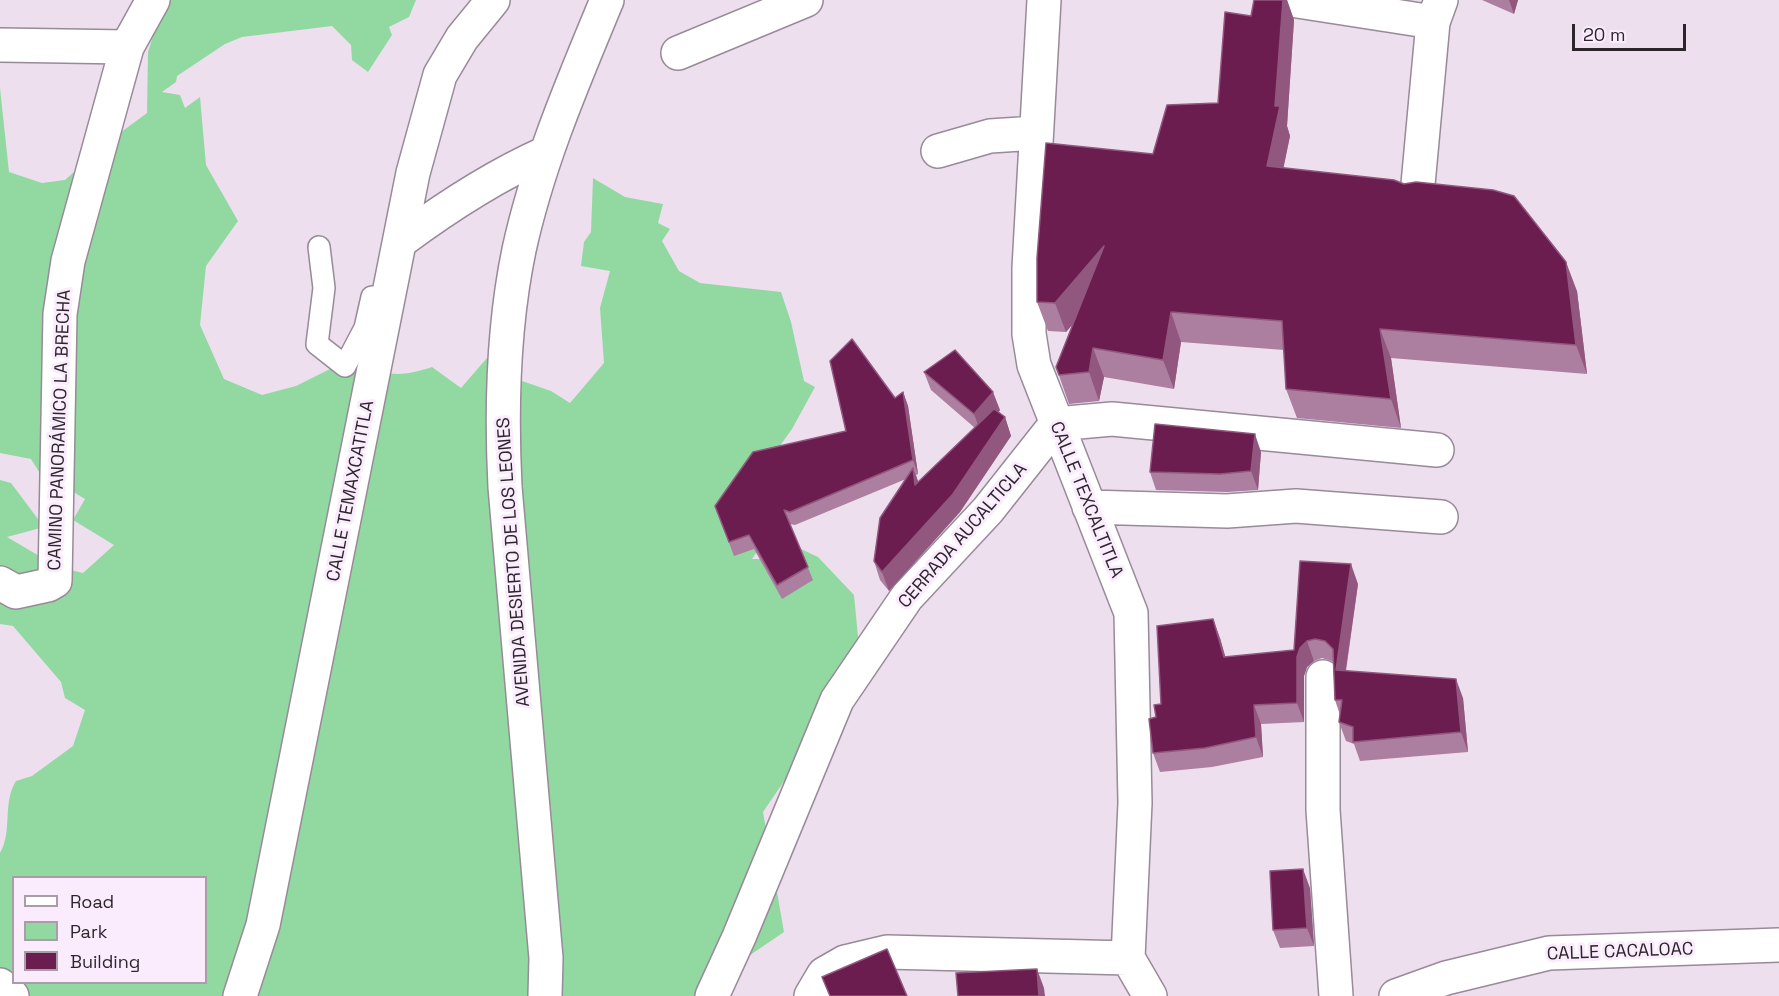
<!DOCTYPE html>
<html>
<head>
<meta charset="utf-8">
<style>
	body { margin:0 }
	#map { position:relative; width:1779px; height:996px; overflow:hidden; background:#eedfef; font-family:"Space Grotesk",sans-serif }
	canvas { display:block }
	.legend { position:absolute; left:12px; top:876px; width:195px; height:108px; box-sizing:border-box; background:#fbecfd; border:2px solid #a89da9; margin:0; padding:8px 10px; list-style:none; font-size:18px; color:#2c262c }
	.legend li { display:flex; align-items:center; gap:12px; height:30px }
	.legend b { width:30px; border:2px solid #a89da9 }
	.scale { position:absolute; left:1572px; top:24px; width:114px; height:27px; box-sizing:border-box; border:3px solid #2c262c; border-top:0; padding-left:8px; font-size:18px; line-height:21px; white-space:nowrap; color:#2c262c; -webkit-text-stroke:4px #fbecfd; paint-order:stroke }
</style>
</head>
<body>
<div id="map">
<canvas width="1779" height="996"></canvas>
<ul class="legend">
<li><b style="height:8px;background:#fff"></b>Road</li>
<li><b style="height:16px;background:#91d9a1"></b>Park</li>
<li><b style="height:16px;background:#6b1d4f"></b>Building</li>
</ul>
<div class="scale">20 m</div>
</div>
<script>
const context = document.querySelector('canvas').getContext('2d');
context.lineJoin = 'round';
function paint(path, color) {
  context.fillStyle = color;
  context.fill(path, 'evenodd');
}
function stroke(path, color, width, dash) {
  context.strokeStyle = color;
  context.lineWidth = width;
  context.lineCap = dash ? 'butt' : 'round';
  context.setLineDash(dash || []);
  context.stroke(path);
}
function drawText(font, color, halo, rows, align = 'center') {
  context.font = font + ' "Space Grotesk",sans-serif';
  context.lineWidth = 6;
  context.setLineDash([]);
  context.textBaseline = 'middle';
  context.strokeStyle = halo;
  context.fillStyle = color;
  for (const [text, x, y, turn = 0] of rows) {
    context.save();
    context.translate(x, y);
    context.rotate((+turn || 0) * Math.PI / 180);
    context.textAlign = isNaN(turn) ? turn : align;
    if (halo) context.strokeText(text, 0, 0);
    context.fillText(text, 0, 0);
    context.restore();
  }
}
const green = new Path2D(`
	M155 0H416L409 17 389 27 392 35 368 72 352 60 351 45 332 26 242 37 225 44 177 76 176 82 162 92 180 95 185 108 200 97 206 165 238 221 206 266 200 325 224 379 262 395 296 386 334 367 342 351C378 373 390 381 432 367L461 388 487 358 519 380 551 391 570 403 604 363 600 308 610 271 581 266 584 242 591 232 593 178 625 197 663 204 658 223 670 229 662 241 679 271 700 283 781 292 791 322 804 381 815 387 792 429 738 504 765 540 752 559H764L799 548 818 557 854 595 863 689 789 774 763 812 784 932 734 966 721 996H0V853C13 831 2 803 16 781L32 776 73 746 85 710 65 698 61 682 13 626 0 624V480L11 483 44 527 7 537 58 567 83 573 114 545 73 520 85 499 65 487 46 483 31 459 0 453V88L9 172 42 183 65 180 109 141 147 113 148 52 154 33ZM14 878H206V982H14Z`);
const lane = new Path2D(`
	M319 247 324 288 317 344 345 366 365 328 372 297`);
const street = new Path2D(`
	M1044 0 1029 268V334L1034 365 1131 613 1135 803 1128 958 1150 996
	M1291 0 1433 22
	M0 45 127 47
	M678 53 806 0
	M938 151 990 136 1036 133
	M1417 195 1433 22 1441 0
	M402 240C448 206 494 176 546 153
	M1089 507 1227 511 1296 506 1441 517
	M0 583 16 592 48 585 55 581 60 314 68 261 127 47 153 0
	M1323 677V810L1336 996
	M0 985 12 996
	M240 996 263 925 413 173 440 75 462 38 493 0
	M545 996 546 958 505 487C501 408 503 327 519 250 538 163 573 82 607 0
	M712 996 739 937 837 700 907 597 988 510 1056 424 1112 419 1437 450
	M811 996 824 974 845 962 887 952 1128 958
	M1396 996 1446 978 1549 953 1779 945`);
const wall = new Path2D(`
	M1254 0H1287L1294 20 1287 126 1290 136 1283 168 1577 291 1587 374 1391 358 1401 428 1297 418 1286 389 1284 350 1181 342 1174 389 1104 377 1099 401 1069 404 1056 367 1072 325 1066 332 1048 331 1037 302 1153 154 1218 103 1251 16Z
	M1482 0H1518L1514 14Z
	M924 372 1000 410 999 412 1005 417 1011 436 960 512 889 591 880 580 874 561 906 479 795 525 790 524 813 580 782 599 754 549 734 556 715 506 846 431 903 392 908 406 918 474 916 475 918 482 975 428 931 390Z
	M1261 452 1258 490 1227 492 1156 490 1150 472Z
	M1358 584 1346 671 1463 698 1468 752 1360 761 1354 744 1346 741 1339 722 1340 715 1335 700 1333 662 1332 661 1322 658 1314 661 1307 667 1304 676V722L1261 724 1263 757 1212 767 1160 772 1153 753 1156 717 1161 704 1220 638 1225 657 1294 650Z
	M1310 888 1314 946 1280 948 1273 930Z`);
const shadedWall = new Path2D(`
	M1283 0H1287L1294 20 1287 126 1290 136 1278 195 1267 166Z
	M1509 0H1518L1514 14Z
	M1104 246 1115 275 1066 332 1055 303Z
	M1566 262 1577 291 1587 374 1576 345Z
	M1171 312 1181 342 1174 389 1163 360Z
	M1380 329 1391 358 1401 428 1391 399Z
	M1093 348 1104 377 1099 401 1089 372Z
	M903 392 908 406 918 474 913 460Z
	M993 392 1000 410 981 433 974 414Z
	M1005 417 1011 436 960 512 889 591 882 572Z
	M1255 434 1261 452 1258 490 1251 471Z
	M913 468 920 486 915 485Z
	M1351 564 1358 584 1343 689 1336 670Z
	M1213 619 1220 638 1231 676 1224 657Z
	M1307 641 1314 661 1307 667 1304 676V722L1297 703V657L1300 648Z
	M1456 679 1463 698 1468 752 1461 732Z
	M1254 705 1261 724 1263 757 1256 737Z
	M1303 869 1310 888 1314 946 1307 928Z
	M1037 969 1044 988 1045 996H1039Z`);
const building = new Path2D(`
	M1254 0H1283L1275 106H1280L1267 166 1394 180 1404 184 1416 182 1493 190 1514 196 1566 262 1576 345 1380 329 1391 399 1286 389 1282 321 1171 312 1163 360 1093 348 1089 372 1059 375 1056 367 1104 246 1055 303 1037 302V258L1046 143 1153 154 1167 105 1218 103 1225 12 1251 16Z
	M852 339 895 398 903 392 913 460 790 512 784 510 808 567 777 585 749 535 729 542 715 506 753 452 846 431 830 361Z
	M955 350 993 392 974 414 924 372Z
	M994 409 1005 417 953 494 882 572 874 561 880 518 913 468 915 485Z
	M1155 424 1255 434 1251 471 1220 474 1150 472Z
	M1300 561 1351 564 1336 670 1456 679 1461 732 1353 742V727L1339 722 1342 700H1335L1333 649 1325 641 1315 639 1307 641 1300 648 1297 657V703L1254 705 1256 737 1205 748 1153 753 1149 719 1156 717 1154 705 1161 704 1157 626 1213 619 1224 657 1294 650Z
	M1303 869 1307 928 1273 930 1270 871Z
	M887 949 907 996H830L822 977Z
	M1037 969 1039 996H958L956 973Z`);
const streetNames = [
	["CAMINO PANORÁMICO LA BRECHA",60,430,-88],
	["CALLE TEMAXCATITLA",351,491,-79],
	["CALLE TEXCALTITLA",1086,500,68],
	["CERRADA AUCALTICLA",963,536,-49],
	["AVENIDA DESIERTO DE LOS LEONES",514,562,-94],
	["CALLE CACALOAC",1620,952,-2]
];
paint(green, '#91d9a1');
stroke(lane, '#988a99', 24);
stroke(street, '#988a99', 36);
stroke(lane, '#fff', 21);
stroke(street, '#fff', 33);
paint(wall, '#ac7e9f');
paint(shadedWall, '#92577f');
paint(building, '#6b1d4f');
stroke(building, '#92577f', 1.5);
drawText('18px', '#2c262c', '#fbecfd', streetNames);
</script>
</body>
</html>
